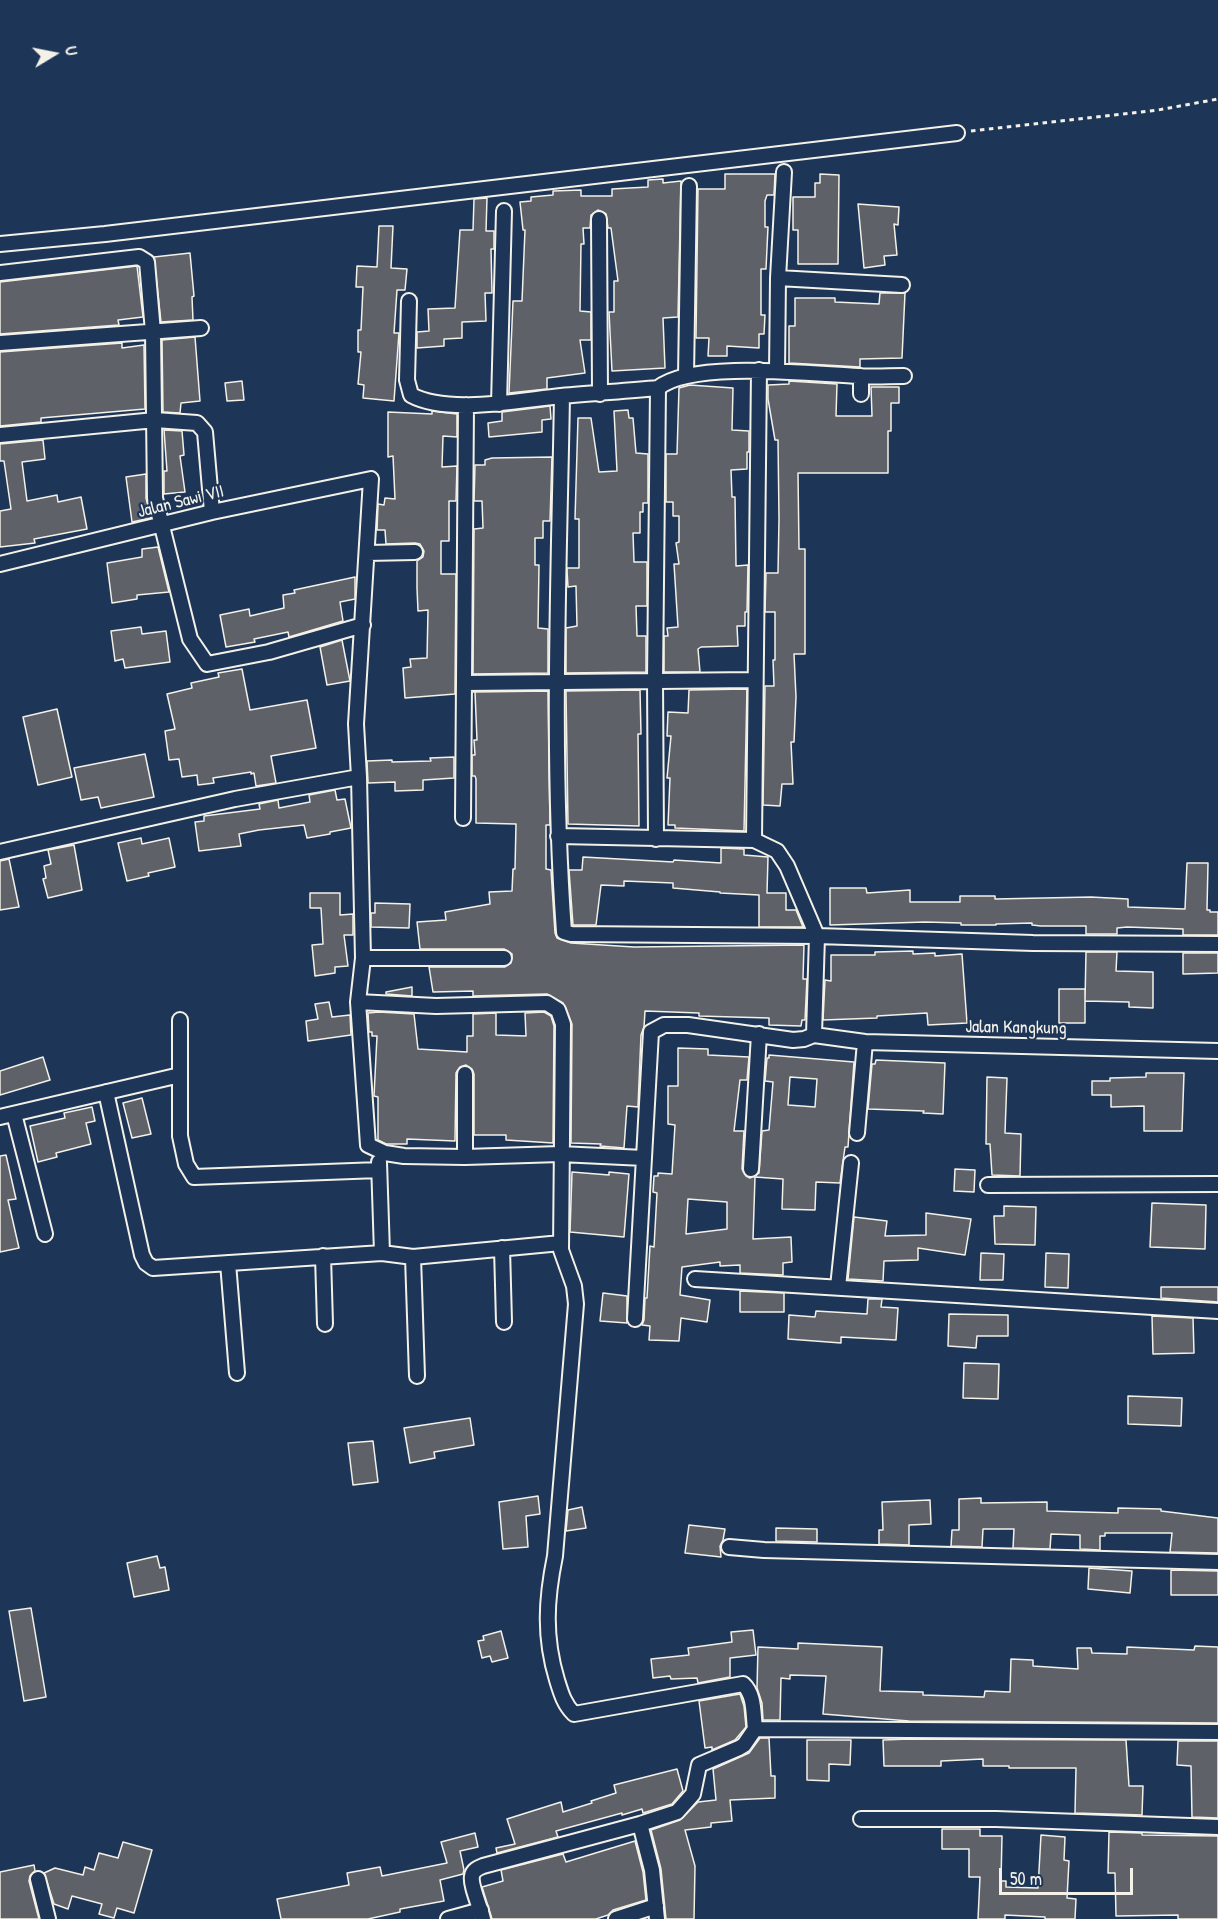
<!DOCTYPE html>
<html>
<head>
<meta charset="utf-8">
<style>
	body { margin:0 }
	#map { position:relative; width:1218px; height:1919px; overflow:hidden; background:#1d3557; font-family:"Patrick Hand",sans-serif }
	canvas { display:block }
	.north { position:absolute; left:24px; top:24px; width:60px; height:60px; -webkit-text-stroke:4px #1d3557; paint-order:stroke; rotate:80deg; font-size:16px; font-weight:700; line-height:24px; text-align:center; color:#f4f1e8 }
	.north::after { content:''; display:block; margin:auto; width:21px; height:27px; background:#f4f1e8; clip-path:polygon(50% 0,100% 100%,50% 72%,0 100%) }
	.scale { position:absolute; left:999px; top:1868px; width:134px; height:27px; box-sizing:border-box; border:3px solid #f4f1e8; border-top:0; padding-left:8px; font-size:18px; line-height:21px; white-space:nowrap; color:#f4f1e8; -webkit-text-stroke:4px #1d3557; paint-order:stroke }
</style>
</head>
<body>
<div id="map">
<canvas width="1218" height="1919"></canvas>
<div class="north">U</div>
<div class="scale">50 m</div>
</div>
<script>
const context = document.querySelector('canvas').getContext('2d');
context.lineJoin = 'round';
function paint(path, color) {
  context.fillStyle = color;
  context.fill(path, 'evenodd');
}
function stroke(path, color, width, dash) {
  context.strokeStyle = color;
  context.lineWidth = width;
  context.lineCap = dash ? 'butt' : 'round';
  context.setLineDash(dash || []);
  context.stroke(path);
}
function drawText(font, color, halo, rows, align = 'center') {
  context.font = font + ' "Patrick Hand",sans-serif';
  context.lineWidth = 4.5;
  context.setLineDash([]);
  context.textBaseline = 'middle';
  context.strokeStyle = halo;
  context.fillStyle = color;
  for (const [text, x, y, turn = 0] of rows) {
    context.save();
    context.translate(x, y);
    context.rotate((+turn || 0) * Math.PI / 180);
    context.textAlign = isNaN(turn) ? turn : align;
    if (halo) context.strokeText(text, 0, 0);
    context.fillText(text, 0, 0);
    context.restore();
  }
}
const building = new Path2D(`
	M725 174H775L774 195H767L765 201V227H768L766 269H761V315H765L764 334H759V348L727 346V356H708L709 338H696L698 189H725Z
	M820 174 839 175 838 264H798V230H793V197H815V183H820Z
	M663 179V183L681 181 678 317 663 318 665 368 612 371 609 312H614V281H618L611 228H608L606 214 598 210 591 215 590 228H583L584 244H581L580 311 591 312V340H580L585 373 547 378V389L509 393 513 301H522L525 230H523L520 202 531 201V197L553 195V191L581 190V196H612V189L648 187V180Z
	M487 198 486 231H494V249H491L492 293H485L486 321 462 322V338L444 339V346L417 348V332L429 331 428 309 455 308 460 230H473L474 199Z
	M858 204 899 207 898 225 894 224 897 255 884 256 885 265 864 268Z
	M379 226H393L391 268 407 269 405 290H397L394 333H399L394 401 363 398 364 385 358 384 361 352H358V330H361L363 287H356L357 266 377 267Z
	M190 253 194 296 192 297 193 320 161 322 154 257Z
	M137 266 143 317 118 320 119 325 0 334V282Z
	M880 293H905L902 358 860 359V367L789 363V326H795V298H835V302L879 304Z
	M195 337 200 401 181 403 180 413 163 412 162 340Z
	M122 343V348L144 345 145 409 41 418V422L0 426V352Z
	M242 381 244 400 227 401 225 383Z
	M789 381 837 384 836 416H872L871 387H899V403H891V431H888V473H798L799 549H805V654H794L796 697 794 742H791L793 784H782L780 806 763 805 765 686H774L773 660H775V612H765L766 573H778L779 519 778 440H775L768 399V385L789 384Z
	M690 385 733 388 732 430 749 431V452H747V469L731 470 732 497H735L736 566 748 565 747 612H745V626H737L738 646 701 647 698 649 700 672H664V636H668L667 628 678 627 674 564H679L676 543 679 542V516H673V502H666V454H677L679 388Z
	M550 406 551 419 542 420V432L489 437 488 423 502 421V412Z
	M628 410 629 418H633L636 453 648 454V503H643V512H640V533H633L634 562H647V606H636L637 636H646V672L566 673V628L577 626 576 586 568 587 567 571V568H579V519H575L578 418H591L599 472 617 471 614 411Z
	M432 411 457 414V437L443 436 442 467 457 466 456 501H449V541H441V574H456L455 694 405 698 403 668 411 667 410 659 427 658 428 610 418 611 417 588V561L423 557 424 551 420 544 415 543 386 544 385 530H377L378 504 384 505 385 498 395 499 393 456 388 457V412L432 414Z
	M164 430 182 431 184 455 180 456 185 492 164 494V471H167Z
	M43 440 45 459 22 462 27 501 57 495 58 502 81 497 87 529 34 539 35 543 0 547V511L11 509 4 461H0V444Z
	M552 457 550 521H543V538H535V565H539L538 628 548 629V673L473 674 474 529 483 528 482 501H474L475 465H485V460L492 458Z
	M146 474V498L151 518 132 522 126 477Z
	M158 547 169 592 137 595V599L112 603 107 563 142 557V549Z
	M355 577V599L340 602 343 621 289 637 288 632 254 639 255 642 226 647 220 615 249 609 250 616 284 608 283 595 295 593 294 590Z
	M141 627 142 634 166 631 170 662 125 668 123 659 115 661 111 631Z
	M342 640 350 681 327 685 320 647Z
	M242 669 250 710 307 700 316 748 271 756 276 783 256 786 254 773 251 774V772L213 778 214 783 198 785 197 775 182 777 179 759 169 760 165 731 175 729 167 694 192 688 191 683 219 677 218 673Z
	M747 689 744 831 675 828V825H668L670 778H667L671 736H667L668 712 688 713 689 690Z
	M640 690 641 734H638L639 826 568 824 566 691Z
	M548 691 550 825H546V869L551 870 555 933 557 938 571 943 634 947 804 945 803 979H807L805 1020H802L801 1026 769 1025V1018L699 1016V1013L645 1011 644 1027 641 1035 638 1107 627 1106 624 1148 600 1146 601 1144 571 1143 572 1024 563 1003 547 994 473 996V991L433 992 429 967H505L511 963 512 954 504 949H420L417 922 446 920 445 912 490 904 489 892 512 891 513 869H515L516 824 476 823V779L475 776H472V755H475L474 740H477L475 692H473Z
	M57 709 72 777 38 785 23 717Z
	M145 754 154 797 101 808 98 797 81 800 74 768Z
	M454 757V778L423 780V790L395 791V782L368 783 367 761 392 760V762L431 761 430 758Z
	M335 790 337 800 345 799 351 828 330 832V834L307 838 304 825 259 830 239 834 241 846 199 851 195 822 204 821V816L260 809 259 804 278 800 279 808 310 802 309 795Z
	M141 838 142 844 169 838 175 867 148 873 149 876 127 881 118 843Z
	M74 845 82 890 48 898 43 879 46 878 44 866 51 864 48 850Z
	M721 848 744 849V855L768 857 767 893H786V910H796L803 927H759V895L720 893V892L673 888V883L624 881V886L601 885 596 925H573L569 870H582L583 857 673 862 674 860 721 863Z
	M9 859 19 907 0 910V861Z
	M1187 863H1208L1207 910H1210V912H1218V935H1183V929L1127 927 1117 928V934H1086V926H1041L1032 925V923L996 924V925H961V923L925 922 830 925V888H866L867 893 910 890V902H960V896H995V899L1091 897 1128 899V907L1185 909Z
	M310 893H340V915L353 914V935H344L348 966 335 967V973L315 976 312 945 323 944 321 908H310Z
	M375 903 410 904 409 928 371 927V913H375Z
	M913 951V954L935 953V956L962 954 967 1023 928 1025 927 1013 877 1016V1018L823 1020 825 980 831 981V955H875V952Z
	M1086 952H1117L1116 971 1153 972V1008L1129 1007V1002L1085 1001Z
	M1183 953H1218V973L1183 974Z
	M412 987V996L386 994V992Z
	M1059 989H1085V1023H1059Z
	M329 1002 332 1017 350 1015 351 1035 308 1041 306 1021 318 1019 315 1004Z
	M379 1012 414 1014 418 1049 467 1052V1036H473V1014L496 1013V1035L526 1036 525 1013 544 1012 551 1016 554 1026 553 1143 506 1140V1135H474V1074L472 1069 466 1065 460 1067 456 1073 455 1141 407 1139V1144H386L378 1140V1097L374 1096 377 1036H372V1032H369L368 1013Z
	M678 1048 708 1049V1055L749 1057 747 1080H740L734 1131H744L742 1169 746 1176 750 1178 759 1173 762 1131 769 1130 773 1082 765 1081 767 1058H769V1055L854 1062 848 1147H845L840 1183 816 1182 815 1210 782 1209 783 1179 755 1177 753 1239 791 1237 792 1262 783 1263V1275L740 1273V1265L720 1266V1262L682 1267 680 1295 710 1300 707 1322 681 1318 679 1341 649 1340 650 1326 642 1325 644 1320 645 1298H647L650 1246 654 1247 657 1193 653 1192 654 1176H658V1173L672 1174 675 1125 668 1124V1086H678ZM790 1077 817 1079 815 1107 788 1105ZM688 1199 727 1202V1229L686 1234Z
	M43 1057 50 1080 0 1095V1071Z
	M876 1060 945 1063 943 1114 923 1113 924 1111 868 1109 872 1064H875Z
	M1146 1073H1184L1182 1131H1144V1106L1111 1107V1095H1092V1081H1110V1078L1146 1077Z
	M987 1077 1007 1078 1005 1133 1021 1134 1020 1176 992 1175 990 1144H986Z
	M142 1098 151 1134 132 1138 123 1103Z
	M92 1107 95 1121 86 1123 91 1144 56 1153 57 1157 38 1162 30 1126 65 1118 64 1113Z
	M6 1155 16 1199 8 1200 19 1248 0 1252V1156Z
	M955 1169 975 1170 974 1192 954 1191Z
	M572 1172 609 1175V1172L629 1174 624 1237 570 1232Z
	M1152 1203 1206 1205 1205 1249 1150 1247Z
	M1004 1206 1036 1207 1035 1245 995 1244 994 1216H1004Z
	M926 1213 971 1219 965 1255 918 1248V1260L884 1261 883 1281 848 1279 854 1217 887 1221 885 1236 926 1235Z
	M981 1253 1004 1254 1003 1280H980Z
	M1046 1253 1069 1254 1068 1288 1045 1287Z
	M1161 1287H1218V1302L1161 1298Z
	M740 1291 784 1293V1312H740Z
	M603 1293 627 1296V1323L600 1321Z
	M868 1299H882L881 1307 898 1308 896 1340 841 1337V1343L788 1339 789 1315 815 1317 816 1311 867 1314Z
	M949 1314 1008 1315V1336H977L976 1348 948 1346Z
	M1152 1316 1193 1318 1194 1353 1153 1354Z
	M964 1363 999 1364 998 1399 963 1398Z
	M1128 1396 1182 1398 1181 1426 1128 1424Z
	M470 1418 474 1445 434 1452 435 1458 410 1463 404 1428Z
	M373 1441 378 1482 353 1485 348 1443Z
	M538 1496 540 1514 526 1516 528 1547 503 1549 499 1502Z
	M981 1498V1503L1047 1502V1511L1118 1513V1508L1161 1509V1511L1218 1518V1553L1170 1552 1172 1533H1105V1536H1100V1550L1080 1549V1535L1051 1534 1050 1549 1013 1548 1014 1529H983L982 1547 951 1546 952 1530H959V1499Z
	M930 1500 931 1524 909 1525V1545L879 1544V1530H883L882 1502Z
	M582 1507 586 1528 566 1531 568 1510Z
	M689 1525 725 1529 723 1540 720 1546 721 1557 685 1553Z
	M776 1528 817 1529V1542L776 1541Z
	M157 1556 160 1568 165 1567 169 1590 134 1597 127 1563Z
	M1089 1568 1132 1571 1130 1593 1088 1589Z
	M1171 1570 1218 1571V1595H1171Z
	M31 1608 46 1697 24 1701 9 1611Z
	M753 1630 756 1655 730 1658V1677L698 1683 697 1678 671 1679 670 1676 653 1678 651 1659 689 1655 688 1648 732 1642 731 1632Z
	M501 1631 508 1658 492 1662 490 1656 482 1658 478 1641 484 1640 483 1636Z
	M798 1643 882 1647 880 1691 923 1692V1695L984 1697 985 1691 1010 1692 1011 1659 1033 1660V1666L1078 1669 1077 1648H1091L1092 1653 1127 1654V1647L1194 1650 1195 1646 1218 1647V1723L909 1721 823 1714 826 1676 790 1675V1679L781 1678 780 1720H763L762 1703 757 1688 758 1647 798 1649Z
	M740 1694 744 1706 746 1727 735 1740 712 1750V1747L705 1748 699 1701Z
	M760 1738H769L771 1776H775V1798L730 1800 732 1821 711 1823V1827L685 1830 695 1866 694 1919H666L661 1869 651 1830 680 1820 698 1802 716 1800 713 1769 749 1753Z
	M909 1739 1126 1740 1129 1786H1143L1142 1815 1075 1813 1076 1768H1009V1766H983V1759L941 1761V1766H884L883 1740Z
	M807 1740H851L850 1765 829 1764V1781L807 1780Z
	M1178 1741H1218V1818L1192 1817 1191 1766 1177 1765Z
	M677 1769 683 1791 672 1804 643 1813 642 1809 622 1815V1813L556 1831 558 1837 497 1853 496 1848 515 1844 507 1819 561 1802 563 1812 592 1803 591 1801 616 1793 614 1785Z
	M942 1829H980V1836H1002L1001 1881H1006V1887L1038 1888 1041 1835 1065 1837 1064 1860 1069 1861 1067 1898 1076 1899 1075 1919H1045V1917L1005 1915V1919H978L980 1877H969V1849H942Z
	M1109 1832 1142 1833V1835L1218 1836V1919H1178V1915L1116 1916 1115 1873H1108Z
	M475 1833 478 1847 460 1851 464 1870 463 1874 440 1880 444 1901 400 1909V1912L368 1919H281L277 1899 349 1885 347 1873 380 1867 382 1876 447 1863 441 1842Z
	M635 1841 643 1872 646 1900 613 1910 608 1915 596 1919H492L482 1887 503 1881 501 1870 563 1854 566 1862Z
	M123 1842 152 1850 134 1913 117 1908 114 1918 99 1914 102 1904 72 1896 68 1909 54 1904 44 1873 55 1868 83 1875 85 1867 94 1870 99 1853 118 1858Z
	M34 1865 35 1871 30 1876 29 1881 39 1919H0V1872Z`);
const path = new Path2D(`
	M971 131 1158 110 1218 99`);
const street = new Path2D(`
	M599 219 600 394
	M0 244 105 234 957 133
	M0 273 139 257 147 262 153 332 155 498 190 639 207 664 269 652 363 625
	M778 278 902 285
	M409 301 407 380 411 395C448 415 520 400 561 396 593 393 626 391 658 388 692 360 812 374 858 376 873 377 889 376 904 376
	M0 343 201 328
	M777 371 778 278 784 172
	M686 376 689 186
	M861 394V376
	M562 396C559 575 551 754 564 932L571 934 817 936 1033 943 1218 944
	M499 404 504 211
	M0 435 155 420 197 423 205 432 212 512
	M367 553 415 552
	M0 564 212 512 371 479 356 724 359 777 363 958 358 1002 368 1145 385 1153 404 1156 465 1157 560 1154 644 1158
	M465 683 755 680
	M463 818 466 405
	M558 836 754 840 777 851 787 866 817 936 814 1035
	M656 839 655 680 658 388
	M754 840 759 370
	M0 852 235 799 359 777
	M363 958H504
	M358 1002 436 1006 547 1003 558 1010 563 1024 561 1250 574 1286 576 1304 555 1556C546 1600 544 1637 557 1680 561 1693 564 1704 574 1714L743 1684C755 1695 753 1713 755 1729L744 1745 739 1748 699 1765 693 1794 677 1812 640 1824 483 1866C478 1868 473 1870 472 1876 470 1885 481 1909 483 1919
	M180 1020V1136L186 1164 194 1177 379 1170
	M465 1074V1157
	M106 1092 142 1255 146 1263 153 1268 382 1253
	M14 1114 45 1234
	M0 1117 180 1075
	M857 1133 865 1042
	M379 1162 382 1253 413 1257 417 1376
	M751 1169 759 1034
	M988 1185 1218 1184
	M502 1248 504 1322
	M323 1256 325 1324
	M413 1257 561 1243
	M228 1263 237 1373
	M695 1279 1218 1311
	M838 1287 851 1163
	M635 1319 651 1032 664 1025H688L793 1040 804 1039 814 1035 865 1042 1218 1051
	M729 1547 764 1550 1218 1562
	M755 1729 1218 1732
	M861 1819H996L1218 1827
	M640 1824 652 1870 657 1919
	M38 1879 48 1919
	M448 1919 481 1910
	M616 1919 656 1906`);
const streetNames = [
	["Jalan Sawi VII",181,502,-14],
	["Jalan Kangkung",1016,1028,1]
];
paint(building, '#5e6268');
stroke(building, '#f4f1e8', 1.5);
stroke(street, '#f4f1e8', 18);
stroke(path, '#f4f1e8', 3, [4.5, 4.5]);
stroke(street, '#1d3557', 14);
drawText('18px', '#f4f1e8', '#1d3557', streetNames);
</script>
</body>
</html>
